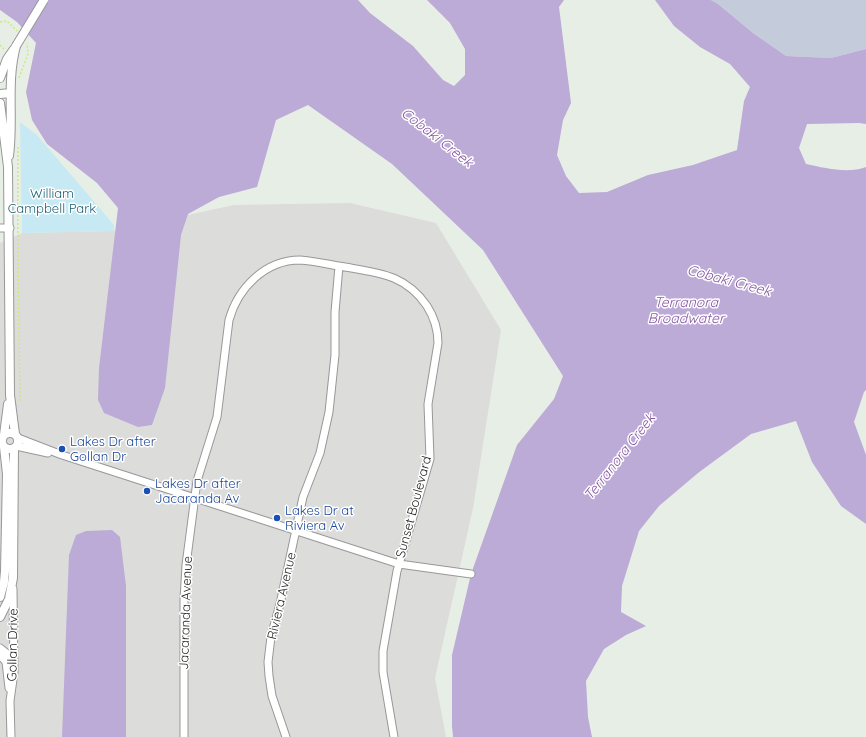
<!DOCTYPE html>
<html>
<head>
<meta charset="utf-8">
<style>
	body { margin:0 }
	canvas { display:block; background:#e7eee5 }
</style>
</head>
<body>
<canvas width="866" height="737"></canvas>
<script>
const context = document.querySelector('canvas').getContext('2d');
context.lineJoin = 'round';
function paint(path, color) {
  context.fillStyle = color;
  context.fill(path, 'evenodd');
}
function stroke(path, color, width, dash) {
  context.strokeStyle = color;
  context.lineWidth = width;
  context.lineCap = dash ? 'butt' : 'round';
  context.setLineDash(dash || []);
  context.stroke(path);
}
function drawText(font, color, halo, rows, align = 'center') {
  context.font = font + ' Quicksand,sans-serif';
  context.lineWidth = 3;
  context.setLineDash([]);
  context.textBaseline = 'middle';
  context.strokeStyle = halo;
  context.fillStyle = color;
  for (const [text, x, y, turn = 0] of rows) {
    context.save();
    context.translate(x, y);
    context.rotate((+turn || 0) * Math.PI / 180);
    context.textAlign = isNaN(turn) ? turn : align;
    if (halo) context.strokeText(text, 0, 0);
    context.fillText(text, 0, 0);
    context.restore();
  }
}
const residential = new Path2D(`
	M350 203 436 223 501 330 473 508 435 678 446 737H0V243L22 233 114 231 234 205Z`);
const wetland = new Path2D(`
	M711 0H866V49L831 58 786 56 753 33 718 4Z`);
const park = new Path2D(`
	M20 122 37 135 114 225V231L22 233Z`);
const water = new Path2D(`
	M0 0H358L370 13 413 46 443 80 454 86 465 75V49L450 23 427 0H564L559 7 571 103 563 120 557 155 566 176 579 193 607 192 648 175 693 165 737 150 744 101 750 87 730 64 700 47 674 26 655 0H711L718 4 753 33 786 56 831 58 866 49V124L859 123 807 124 799 148 806 164C825 168 848 174 866 167V390L864 392 854 422 866 455V524L841 506 812 462 796 421 751 434 698 473 659 506 639 531 622 586 621 612 646 626 626 635 604 649 586 681 588 717 592 737H453L452 726V655L471 574 517 445 554 399 563 376 483 250 392 164 308 105 276 120 257 187 219 197 188 214 181 235 165 388 152 425 138 427 104 413 98 400 99 368 118 208 97 183 47 144 32 120 26 92 36 43 17 22 0 10Z
	M112 530 120 537 126 586V737H62L69 555 76 535 86 531Z`);
const path = new Path2D(`
	M0 22 7 21 17 31
	M0 45 4 49
	M19 78 28 54 27 43
	M18 147C17 232 19 318 20 403`);
const minor = new Path2D(`
	M0 228H10
	M18 438 62 455 399 564 471 574
	M16 446 48 453
	M0 648 10 656 13 662
	M0 655 6 662 9 688
	M11 737 10 701 14 672 13 589
	M184 737V600L186 565 197 481 217 417 229 320C238 288 265 260 300 260 315 261 331 265 345 267 380 273 406 275 427 306 434 317 438 330 438 343L428 404 430 459 397 571 383 651V672L394 737
	M286 737 272 696 269 676 268 662 271 637 280 604 303 497 320 453 329 412 335 355V312L339 266`);
const tertiary = new Path2D(`
	M0 78 7 59 14 49
	M0 94 10 93
	M0 103 8 167 10 395 15 434
	M9 156C14 119 6 83 16 46
	M2 441a8 8 0 1 1 16 0a8 8 0 1 1-16 0Z
	M4 435 8 404
	M0 597 4 582 5 571 7 474 4 447
	M0 617 9 599 13 578 14 448`);
const tertiaryBridge = new Path2D(`
	M16 46 44 0`);
const markers = [
	[62,449,4,"#1a4fb4"],
	[147,491,4,"#1a4fb4"],
	[277,518,4,"#1a4fb4"]
];
const parkNames = [
	["William",52,194],
	["Campbell Park",52,209]
];
const transitNames = [
	["Lakes Dr after",70,442],
	["Gollan Dr",70,457],
	["Lakes Dr after",155,484],
	["Jacaranda Av",155,499],
	["Lakes Dr at",285,511],
	["Riviera Av",285,526]
];
const streetNames = [
	["Sunset Boulevard",414,507,-75],
	["Riviera Avenue",282,596,-77],
	["Jacaranda Avenue",186,613,-88],
	["Gollan Drive",13,645,-89]
];
const waterNames = [
	["Cobaki Creek",437,138,38],
	["Cobaki Creek",729,281,15],
	["Terranora",686,303],
	["Broadwater",686,319],
	["Terranora Creek",620,457,-52]
];
paint(residential, '#dcdcdb');
paint(wetland, '#c4cbda');
paint(park, '#c7e9f3');
paint(water, '#bbabd6');
stroke(minor, '#989898', 9);
stroke(tertiary, '#989898', 10);
stroke(path, '#cee97b', 1.5, [2, 2]);
stroke(minor, '#fff', 7);
stroke(tertiary, '#fff', 8);
stroke(tertiaryBridge, '#989898', 10, []);
stroke(tertiaryBridge, '#fff', 8);
for (const [x, y, r, color] of markers) {
  const dot = new Path2D();
  dot.arc(x, y, r, 0, 2 * Math.PI);
  context.fillStyle = color;
  context.fill(dot);
  stroke(dot, '#fff', 1.5);
}
drawText('13px', '#185c70', '#fff', parkNames);
drawText('13px', '#164399', '#fff', transitNames, 'left');
drawText('13px', '#1e1e1e', '#fff', streetNames);
drawText('italic 14px', '#8756a2', '#fff', waterNames);
</script>
</body>
</html>
